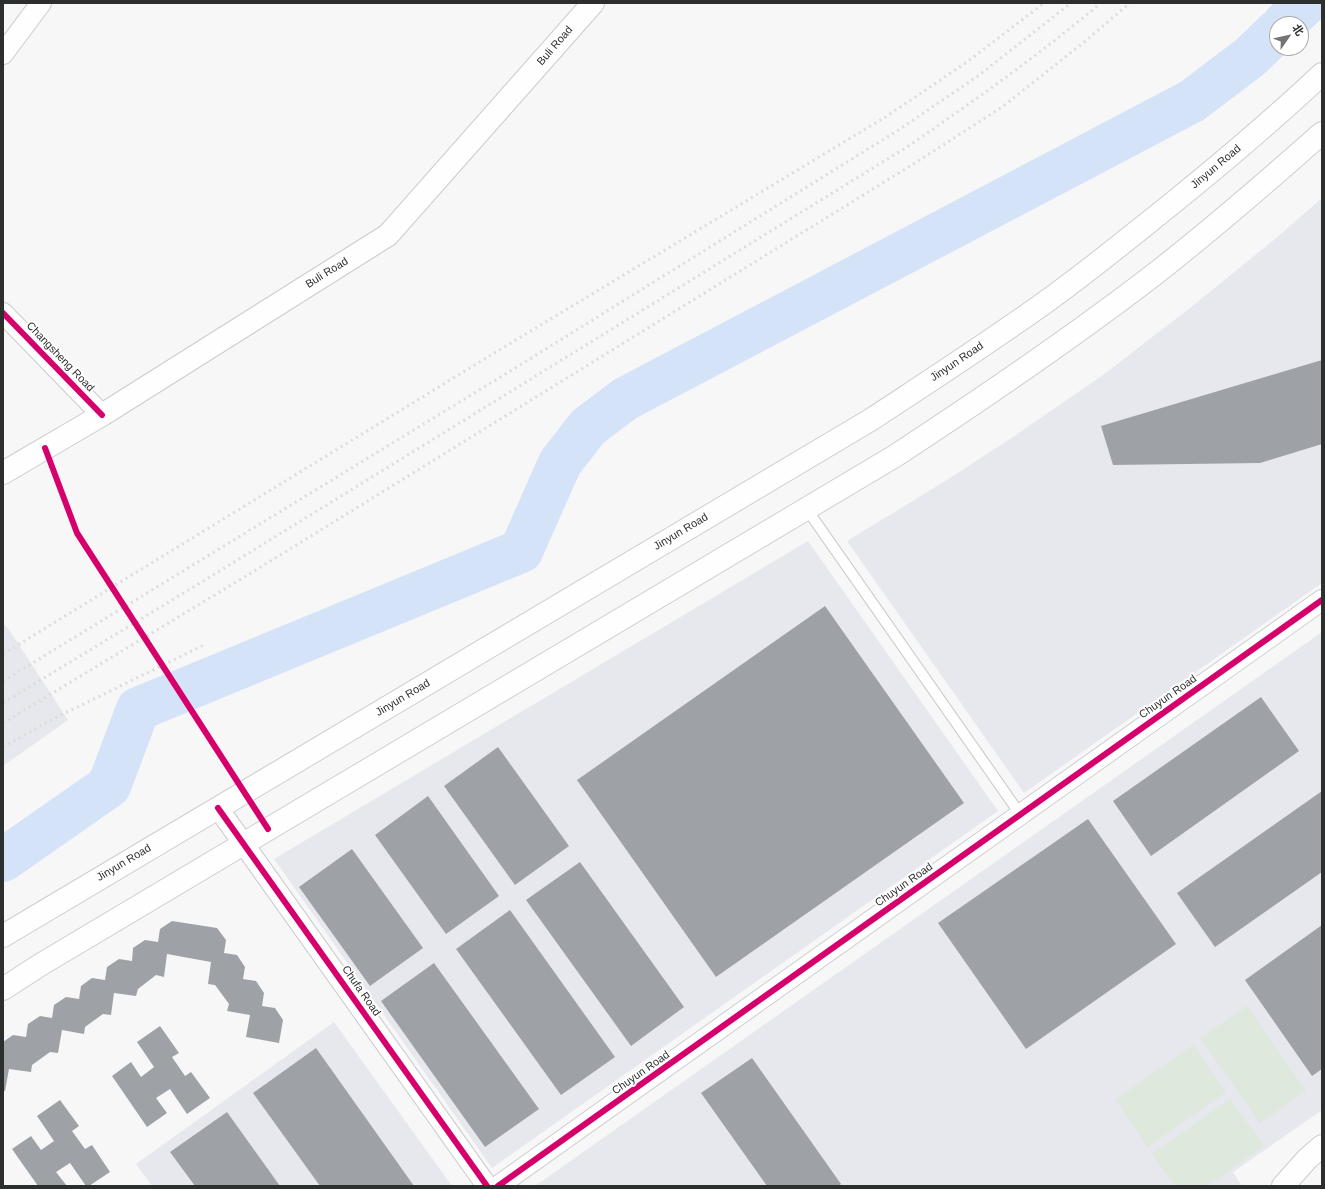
<!DOCTYPE html>
<html>
<head>
<meta charset="utf-8">
<style>
	body { margin:0 }
	#map { position:relative; width:1325px; height:1189px; overflow:hidden; background:#f7f7f8; font-family:Helvetica,"Noto Sans SC",sans-serif }
	canvas { display:block }
	.frame { position:absolute; inset:0; border:4px solid #2d2e2e; pointer-events:none }
	.north { position:absolute; left:1269px; top:16px; width:40px; height:40px; box-sizing:border-box; background:#fff; border:1px solid #ababab; border-radius:50%; rotate:56deg; font-size:11px; font-weight:700; line-height:16px; text-align:center; color:#2d2e2e }
	.north::after { content:''; display:block; margin:auto; width:14px; height:18px; background:#747475; clip-path:polygon(50% 0,100% 100%,50% 72%,0 100%) }
</style>
</head>
<body>
<div id="map">
<canvas width="1325" height="1189"></canvas>
<div class="frame"></div>
<div class="north">北</div>
</div>
<script>
const context = document.querySelector('canvas').getContext('2d');
context.lineJoin = 'round';
function paint(path, color) {
  context.fillStyle = color;
  context.fill(path, 'evenodd');
}
function stroke(path, color, width, dash) {
  context.strokeStyle = color;
  context.lineWidth = width;
  context.lineCap = dash ? 'butt' : 'round';
  context.setLineDash(dash || []);
  context.stroke(path);
}
function drawText(font, color, halo, rows, align = 'center') {
  context.font = font + ' Helvetica,sans-serif';
  context.lineWidth = 4;
  context.setLineDash([]);
  context.textBaseline = 'middle';
  context.strokeStyle = halo;
  context.fillStyle = color;
  for (const [text, x, y, turn = 0] of rows) {
    context.save();
    context.translate(x, y);
    context.rotate((+turn || 0) * Math.PI / 180);
    context.textAlign = isNaN(turn) ? turn : align;
    if (halo) context.strokeText(text, 0, 0);
    context.fillText(text, 0, 0);
    context.restore();
  }
}
const built = new Path2D(`
	M1322 198V583L1024 793 847 541 947 480 1013 437 1103 375 1190 308 1275 239Z
	M808 541 998 811 492 1168 274 859Z
	M3 623 10 631 68 720 3 766Z
	M1322 632V1110L1233 1172 1242 1186H535Z
	M334 1022 452 1186H152L136 1164Z`);
const green = new Path2D(`
	M1247 1006 1306 1091 1260 1123 1200 1038Z
	M1193 1045 1226 1092 1148 1147 1115 1100Z
	M1230 1099 1264 1146 1207 1186H1175L1152 1154Z`);
const river = new Path2D(`
	M1284 24 1306 3
	M3 860 109 786 138 709 521 551 560 463 588 427 625 399 1192 101 1250 57 1277 31`);
const building = new Path2D(`
	M1322 360V444L1260 463 1113 465 1101 426Z
	M825 606 964 803 716 977 577 780Z
	M1261 697 1299 751 1151 856 1113 801Z
	M498 747 569 846 515 885 444 786Z
	M1322 791V872L1215 947 1177 893Z
	M428 796 499 896 446 934 375 835Z
	M1088 819 1176 944 1026 1049 938 923Z
	M352 849 423 948 370 986 299 887Z
	M580 862 684 1007 631 1046 526 900Z
	M510 910 615 1057 561 1095 456 949Z
	M172 921 217 928 226 940 224 953 237 955 245 967 243 979 256 981 264 993 262 1006 275 1008 283 1020 279 1043 246 1037 250 1015 227 1011 229 1004 215 985 208 984 211 962 167 954 164 977 156 975 138 989 136 996 114 993 111 1015 103 1014 85 1027 84 1034 62 1030 58 1053 50 1052 32 1065 31 1072 9 1069 5 1091H3V1042L13 1035 26 1037 28 1024 40 1016 52 1018 54 1005 66 997 79 999 81 986 92 978 105 980 107 967 119 959 132 961 133 948 145 940 158 942 160 929Z
	M1322 925V1069L1312 1076 1245 980Z
	M434 963 539 1109 485 1147 381 1001Z
	M160 1026 179 1053 172 1057 185 1076 191 1072 210 1098 187 1114 170 1089 156 1098 167 1113 147 1127 112 1076 131 1062 141 1077 154 1067 137 1042Z
	M316 1048 414 1186H320L253 1093Z
	M752 1058 841 1184 838 1186H767L701 1093Z
	M60 1100 79 1126 72 1131 85 1149 92 1145 110 1172 89 1186H86L70 1163 56 1172 67 1186H38L12 1149 31 1136 41 1150 54 1141 37 1116Z
	M227 1112 280 1186H195L170 1152Z`);
const service = new Path2D(`
	M806 508 1020 814`);
const minor = new Path2D(`
	M3 54 41 3
	M3 313 102 415
	M218 808 487 1186
	M498 1186 1322 600`);
const tertiary = new Path2D(`
	M1283 1186 1308 1158 1322 1146`);
const secondary = new Path2D(`
	M3 473 102 415 388 235 593 3
	M3 936 872 419C931 380 990 342 1047 301 1089 271 1129 238 1169 206 1221 164 1273 120 1322 74
	M3 989 40 965 895 456C985 397 1075 336 1160 270 1216 226 1269 180 1322 133`);
const rail = new Path2D(`
	M3 654 491 355 887 116 967 62 1044 3
	M3 681 512 370 897 131 978 76 1071 3
	M3 703 205 580 907 147C974 101 1039 55 1101 3
	M3 723 256 570 915 163 1002 107 1083 43 1130 3
	M3 747 53 719 204 645`);
const cycleway = new Path2D(`
	M3 313 102 415
	M45 448 77 533 268 829
	M218 808 487 1186
	M498 1186 1322 600`);
const streetNames = [
	["Buli Road",555,46,-49],
	["Jinyun Road",1216,167,-40],
	["Buli Road",327,273,-32],
	["Changsheng Road",60,357,46],
	["Jinyun Road",957,362,-34],
	["Jinyun Road",681,532,-31],
	["Chuyun Road",1168,697,-35],
	["Jinyun Road",403,698,-31],
	["Jinyun Road",124,863,-31],
	["Chuyun Road",904,885,-35],
	["Chufa Road",361,991,55],
	["Chuyun Road",641,1073,-35]
];
paint(built, '#e6e8ed');
paint(green, '#dfe8dd');
stroke(river, '#d5e3f9', 44);
paint(building, '#9ea2a7');
stroke(service, '#cccccd', 12);
stroke(minor, '#cccccd', 22);
stroke(tertiary, '#cccccd', 24);
stroke(secondary, '#cccccd', 24);
stroke(service, '#fefefe', 10);
stroke(minor, '#fefefe', 20);
stroke(tertiary, '#fefefe', 22);
stroke(secondary, '#fefefe', 22);
stroke(rail, '#dcdcdc', 3, [2, 4]);
stroke(cycleway, '#d6006c', 6);
drawText('11px', '#2d2e2e', '#fff', streetNames);
</script>
</body>
</html>
